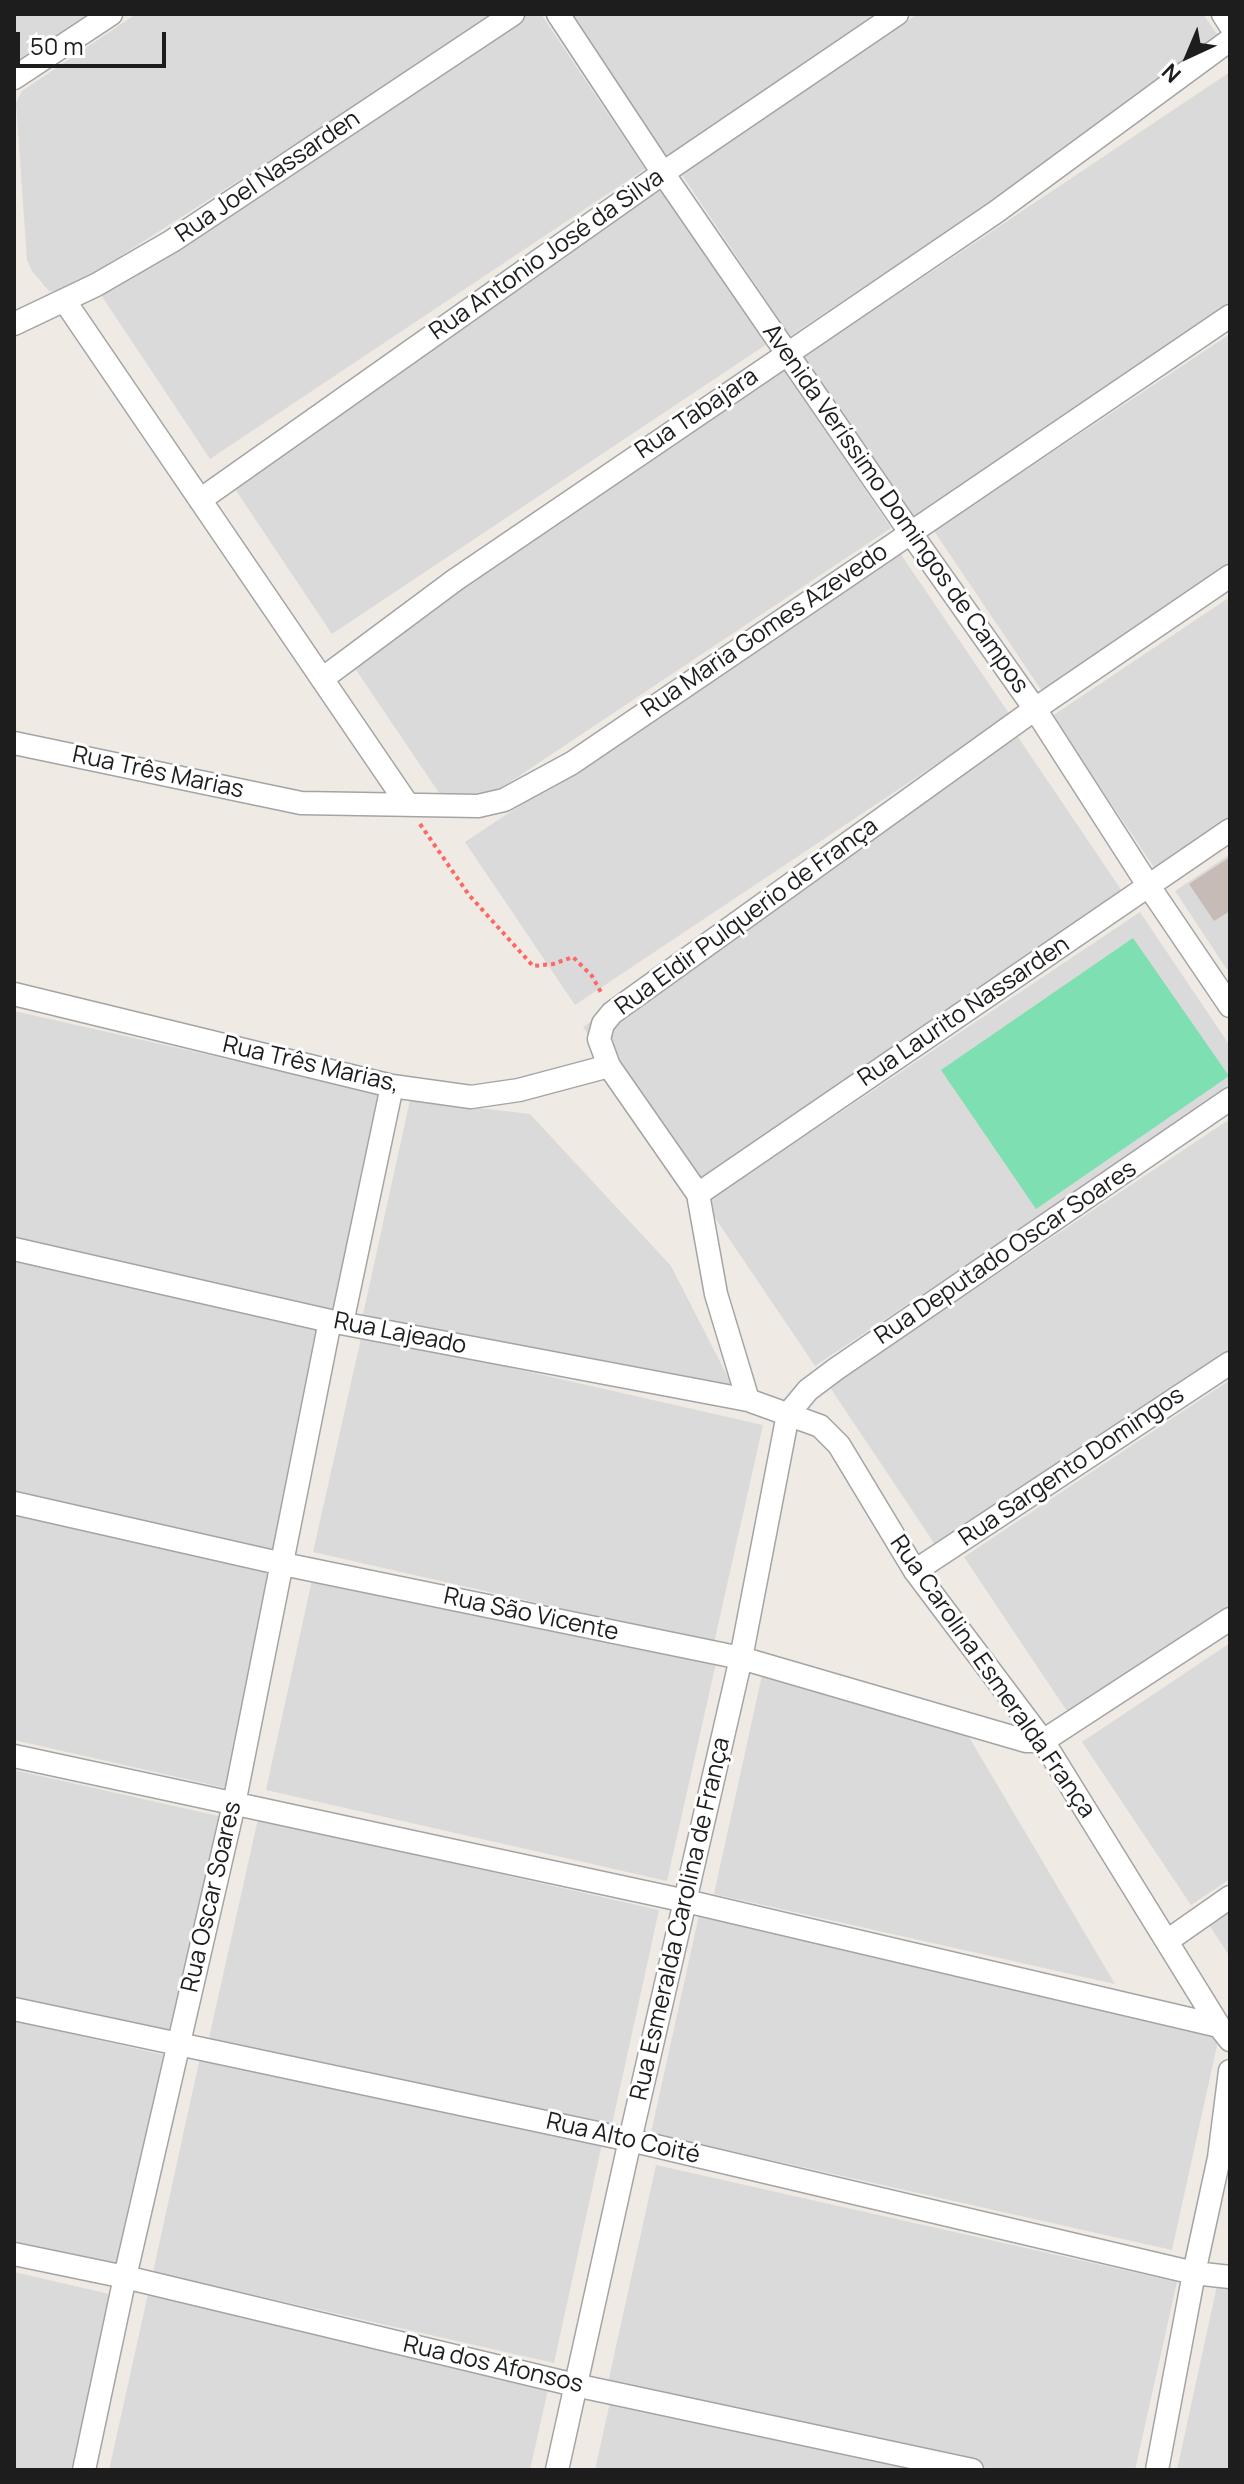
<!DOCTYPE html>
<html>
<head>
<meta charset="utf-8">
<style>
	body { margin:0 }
	#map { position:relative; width:1244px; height:2484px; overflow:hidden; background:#efeae3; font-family:Manrope,sans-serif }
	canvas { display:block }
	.frame { position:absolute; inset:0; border:16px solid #1d1d1d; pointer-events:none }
	.north { position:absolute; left:1148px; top:16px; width:80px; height:80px; -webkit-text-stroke:6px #fff; paint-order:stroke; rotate:224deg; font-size:22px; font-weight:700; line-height:32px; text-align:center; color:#1d1d1d }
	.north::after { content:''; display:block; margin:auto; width:28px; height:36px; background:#1d1d1d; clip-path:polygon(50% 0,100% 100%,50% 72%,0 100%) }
	.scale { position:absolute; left:16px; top:32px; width:150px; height:36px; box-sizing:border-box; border:4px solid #1d1d1d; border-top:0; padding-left:10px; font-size:24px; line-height:28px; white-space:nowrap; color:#1d1d1d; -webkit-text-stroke:6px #fff; paint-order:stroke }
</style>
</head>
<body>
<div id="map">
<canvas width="1244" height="2484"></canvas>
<div class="frame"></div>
<div class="north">N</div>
<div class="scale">50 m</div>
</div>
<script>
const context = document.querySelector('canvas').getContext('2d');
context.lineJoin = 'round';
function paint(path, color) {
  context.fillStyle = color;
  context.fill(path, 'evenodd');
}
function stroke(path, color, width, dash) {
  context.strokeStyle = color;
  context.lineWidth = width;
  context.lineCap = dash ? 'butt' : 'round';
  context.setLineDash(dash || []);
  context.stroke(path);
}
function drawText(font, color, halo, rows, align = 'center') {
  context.font = font + ' Manrope,sans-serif';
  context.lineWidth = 6;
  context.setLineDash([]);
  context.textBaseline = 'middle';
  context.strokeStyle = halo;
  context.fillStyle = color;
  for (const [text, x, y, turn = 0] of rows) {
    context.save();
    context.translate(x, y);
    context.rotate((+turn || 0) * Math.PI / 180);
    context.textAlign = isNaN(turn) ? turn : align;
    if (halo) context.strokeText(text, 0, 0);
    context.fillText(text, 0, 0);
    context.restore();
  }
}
const residential = new Path2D(`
	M16 14H97L15 67Z
	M136 14H499L72 287 58 292 49 291 32 271 27 260 16 103 22 91Z
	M523 14H541L645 169 210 459 101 295Z
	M570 14H887L668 160Z
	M918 14H1203L1225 46 790 336 680 172Z
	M1230 72V308L913 520 804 357Z
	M658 181 767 344 332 634 223 471Z
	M1230 334V570L1044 694 934 531Z
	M781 365 891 528 456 818 346 655Z
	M900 553 1010 715 575 1005 465 842Z
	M1230 597V833L1162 879 1052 716Z
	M1018 737 1128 900 693 1190 583 1027Z
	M1230 854V974L1175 891Z
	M1140 912 1230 1046V1089L815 1366 705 1203Z
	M14 1011 391 1096 342 1315 14 1240Z
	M410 1100 530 1114 671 1266 734 1389 362 1319Z
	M1230 1119V1355L938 1549 829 1386Z
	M14 1261 328 1333 280 1551 14 1491Z
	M362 1334 763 1425 714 1643 313 1552Z
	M1230 1380V1616L1073 1720 964 1557Z
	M14 1511 279 1571 230 1789 14 1740Z
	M314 1571 716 1663 667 1881 266 1790Z
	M1230 1643V1879L1191 1905 1082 1742Z
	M762 1675 966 1732 1115 1984 714 1894Z
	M14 1770 223 1817 175 2035 14 1999Z
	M258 1819 659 1910 611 2129 209 2038Z
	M1230 1900V1957L1204 1917Z
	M699 1915 1220 2032 1172 2250 651 2133Z
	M14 2021 169 2056 121 2275 14 2251Z
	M201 2053 602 2144 554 2363 153 2272Z
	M656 2165 1177 2282 1135 2470H996L608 2383Z
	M14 2272 118 2296 79 2470H14Z
	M1218 2281 1230 2282V2470H1177Z
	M148 2294 549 2385 530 2470H109Z
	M610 2402 912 2470H595Z`);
const pitch = new Path2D(`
	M1133 938 1229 1076 1036 1209 941 1070Z`);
const building = new Path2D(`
	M1230 857V911L1214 921 1189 884Z`);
const path = new Path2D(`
	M420 824 469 895 533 966 553 964 573 957 592 976 602 994`);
const minor = new Path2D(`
	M558 14 663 173 910 532 1035 709 1148 885 1230 1006
	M1223 14 1230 25
	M14 78 111 14
	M64 300 408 805
	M14 324 96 285 172 241 513 14
	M200 500 663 173 897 14
	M322 679 455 580 996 212 1230 40
	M14 743 301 803 478 806 504 800 572 763 1230 316
	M14 994 392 1086 471 1097 519 1090 609 1066
	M698 1194 1230 830
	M14 1249 330 1321 748 1400 820 1426 839 1445 915 1571 1043 1741 1219 2026 1230 2040
	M342 1323 392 1086
	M748 1400 716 1294 698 1194 609 1066 599 1039 603 1024 612 1013 1035 709 1230 576
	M788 1414 808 1390 836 1369 1230 1099
	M14 1503 283 1564 741 1658 1026 1741H1043L1230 1619
	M915 1571 1230 1363
	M14 1756 686 1901 1219 2026
	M1167 1941 1230 1897
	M14 2009 630 2140 1194 2273 1230 2277
	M14 2254 125 2277 575 2385 972 2470
	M84 2470 125 2277 234 1804 330 1321
	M557 2470 630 2140 741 1658 788 1414
	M1157 2470 1194 2273 1219 2158 1230 2071`);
const streetNames = [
	["Rua Joel Nassarden",268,177,-34],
	["Rua Antonio José da Silva",547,255,-35],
	["Rua Tabajara",697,414,-34],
	["Avenida Veríssimo Domingos de Campos",895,509,55],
	["Rua Maria Gomes Azevedo",765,631,-34],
	["Rua Três Marias",158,773,12],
	["Rua Eldir Pulquerio de França",747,917,-36],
	["Rua Laurito Nassarden",964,1012,-34],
	["Rua Três Marias,",311,1065,13],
	["Rua Deputado Oscar Soares",1006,1253,-34],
	["Rua Lajeado",400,1334,11],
	["Rua Sargento Domingos",1072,1467,-34],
	["Rua São Vicente",531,1615,12],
	["Rua Carolina Esmeralda França",992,1677,55],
	["Rua Oscar Soares",212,1897,-77],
	["Rua Esmeralda Carolina de França",681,1919,-77],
	["Rua Alto Coité",623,2139,13],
	["Rua dos Afonsos",493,2365,13]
];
paint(residential, '#dbdada');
paint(pitch, '#7ee0b2');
paint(building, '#c6bbb6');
stroke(minor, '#a4a4a4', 25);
stroke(path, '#fd6865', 4, [4, 4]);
stroke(minor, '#fff', 22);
drawText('24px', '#1d1d1d', '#fff', streetNames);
</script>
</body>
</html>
